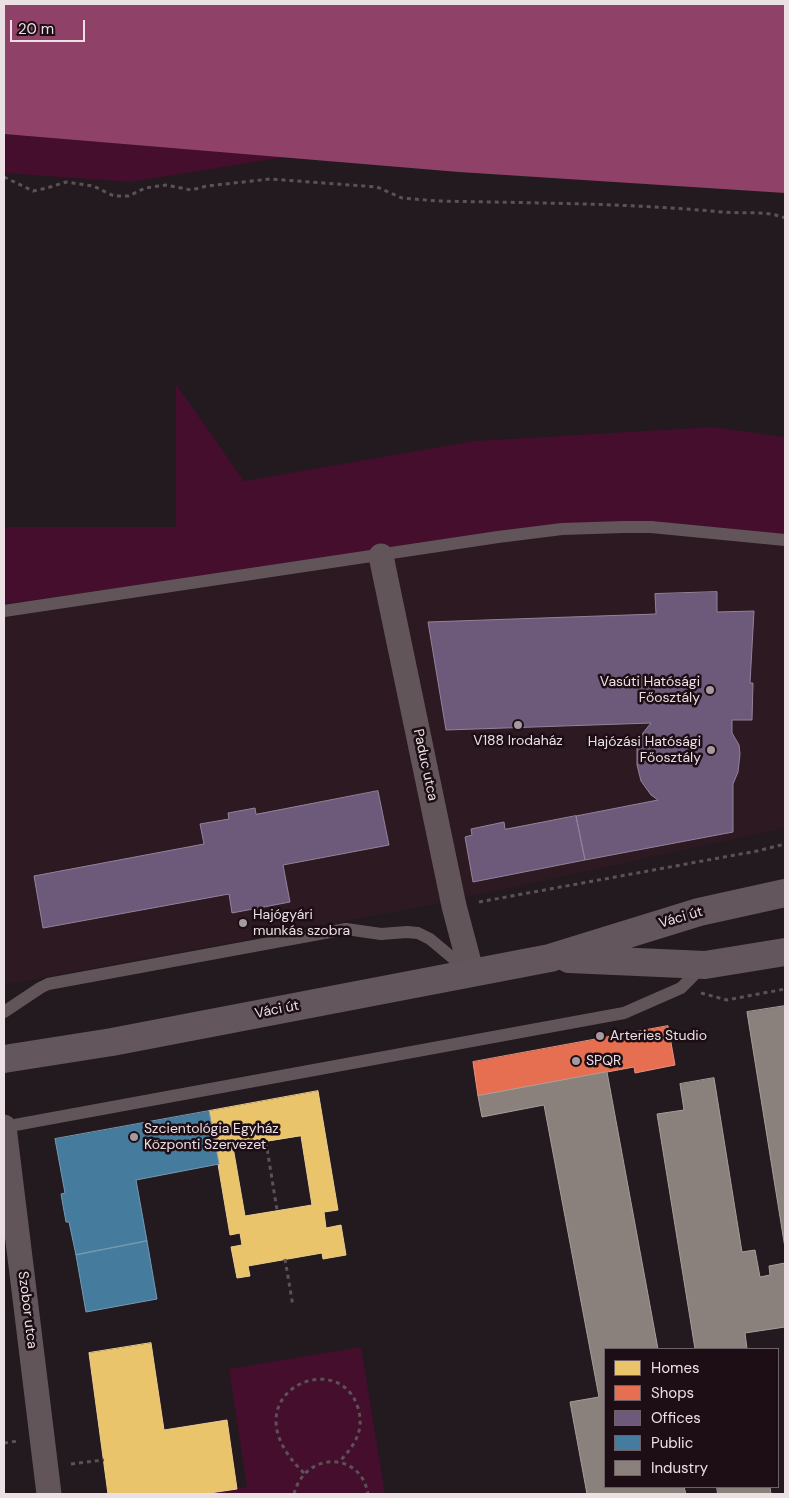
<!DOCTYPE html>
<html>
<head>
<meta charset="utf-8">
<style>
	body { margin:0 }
	#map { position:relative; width:789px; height:1498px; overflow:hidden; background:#221a1e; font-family:"DM Sans",sans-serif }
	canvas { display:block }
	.frame { position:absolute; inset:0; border:5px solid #ebe0e4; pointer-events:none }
	.legend { position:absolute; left:604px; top:1348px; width:175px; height:140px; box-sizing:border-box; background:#1c0e14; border:1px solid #6f6267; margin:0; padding:6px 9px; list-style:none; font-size:15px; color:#ebe0e4 }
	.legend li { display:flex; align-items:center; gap:10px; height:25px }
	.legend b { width:25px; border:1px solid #6f6267 }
	.scale { position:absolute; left:10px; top:20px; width:75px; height:22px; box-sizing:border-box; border:2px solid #ebe0e4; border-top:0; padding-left:6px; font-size:15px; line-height:18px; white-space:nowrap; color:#ebe0e4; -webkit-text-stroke:4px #1c0e14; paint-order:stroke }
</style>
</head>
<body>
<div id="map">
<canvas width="789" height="1498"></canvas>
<div class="frame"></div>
<ul class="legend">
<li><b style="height:14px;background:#e9c46a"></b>Homes</li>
<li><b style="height:14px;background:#e76f51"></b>Shops</li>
<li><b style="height:14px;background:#6d597a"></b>Offices</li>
<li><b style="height:14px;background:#457b9d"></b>Public</li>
<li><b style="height:14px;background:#8a817c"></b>Industry</li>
</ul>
<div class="scale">20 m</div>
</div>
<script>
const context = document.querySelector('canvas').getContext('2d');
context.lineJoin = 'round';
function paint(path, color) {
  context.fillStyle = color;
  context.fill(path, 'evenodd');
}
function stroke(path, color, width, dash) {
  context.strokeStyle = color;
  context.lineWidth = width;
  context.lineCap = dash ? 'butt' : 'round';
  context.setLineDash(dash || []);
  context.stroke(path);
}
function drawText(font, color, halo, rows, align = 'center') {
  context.font = font + ' "DM Sans",sans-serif';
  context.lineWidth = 5;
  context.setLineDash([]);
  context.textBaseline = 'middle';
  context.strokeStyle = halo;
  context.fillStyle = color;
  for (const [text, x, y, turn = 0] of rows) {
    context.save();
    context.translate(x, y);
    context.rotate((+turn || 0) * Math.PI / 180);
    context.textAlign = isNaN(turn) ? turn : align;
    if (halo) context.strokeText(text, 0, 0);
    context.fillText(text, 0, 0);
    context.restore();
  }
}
const built = new Path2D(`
	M579 525 785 543V828L432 905 4 985V604Z`);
const green = new Path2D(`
	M4 134 285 157 131 182 4 173Z
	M176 384 244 481 474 441 713 427 785 437V543L579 525 4 604V527H176Z
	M361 1347 385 1494H203L247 1487 229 1369Z`);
const water = new Path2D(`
	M4 4H785V193L459 172 4 134Z`);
const homes = new Path2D(`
	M318 1091 338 1210 324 1212 326 1228 341 1225 346 1255 323 1259 322 1253 248 1266 250 1276 237 1278 231 1247 242 1245 240 1233 230 1235 209 1111ZM301 1136 312 1205 245 1216 233 1147Z
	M151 1343 164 1430 227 1420 237 1489 203 1494H108L89 1353Z`);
const shops = new Path2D(`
	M668 1026 675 1065 635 1073 634 1067 478 1096 473 1062Z`);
const offices = new Path2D(`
	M717 592V612L754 611 750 683H753L752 720H732V733L739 745 740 754 738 772 733 784V832L585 860 576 816 658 800 651 795 641 781 637 765V749L639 741 643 733 651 723 446 730 428 622 656 614 655 594Z
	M378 791 389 845 283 865 290 902 232 913 229 894 43 928 34 876 204 844 200 824 229 819 228 813 255 808 256 814Z
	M576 816 585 860 473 882 465 837 472 835 471 829 504 822 505 829Z`);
const public = new Path2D(`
	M209 1111 219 1164 136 1180 147 1241 76 1255 69 1222H66L61 1194 65 1193 55 1139Z
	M147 1241 157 1299 86 1312 76 1255Z`);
const industry = new Path2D(`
	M785 1006V1248L747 1012Z
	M607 1072 658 1349H605V1487H684L686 1494H587L570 1402 599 1397 544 1105 482 1117 478 1096Z
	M714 1078 742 1252 755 1250 760 1277 770 1275 769 1266 785 1263V1327L745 1333 747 1349H695L657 1114 684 1110 680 1084Z
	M717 1487H770L771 1494H718Z`);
const path = new Path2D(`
	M4 177 33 191 47 188 66 182 93 186 114 196H129L145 188 166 185 191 190 207 186 270 179 377 187 402 198 437 201C532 203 627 203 722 212 743 214 765 210 785 218
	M479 902 757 851 785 844
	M701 993 727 1000 785 989
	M266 1142 277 1210
	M285 1259 293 1306
	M4 1443 18 1441
	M71 1464 104 1460
	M304 1473C224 1396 339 1344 358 1408 365 1431 354 1446 339 1462
	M294 1494C305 1451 361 1451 368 1494`);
const lane = new Path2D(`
	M4 611 498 537 562 529 623 527H651L785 540
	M4 1012 40 988 48 984 346 929 381 934 407 932 418 933 430 939 467 970
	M4 1127 624 1013 681 988 702 967`);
const street = new Path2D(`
	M381 556 454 906 472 974
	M4 1127 49 1494`);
const primary = new Path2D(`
	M569 959 705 965 785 952
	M4 1059 112 1042 550 958 699 912 785 893`);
const markers = [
	[710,690,5,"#a59b9f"],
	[518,725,5,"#a59b9f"],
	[711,750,5,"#a59b9f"],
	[243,923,5,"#a59b9f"],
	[600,1036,5,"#a59b9f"],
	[576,1061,5,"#a59b9f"],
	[134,1137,5,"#a59b9f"]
];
const poiNames = [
	["Vasúti Hatósági",700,682,"right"],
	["Főosztály",700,698,"right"],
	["V188 Irodaház",518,741,"center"],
	["Hajózási Hatósági",701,742,"right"],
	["Főosztály",701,758,"right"],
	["Hajógyári",253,915],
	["munkás szobra",253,931],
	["Arteries Studio",610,1036],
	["SPQR",586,1061],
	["Szcientológia Egyház",144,1129],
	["Központi Szervezet",144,1145]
];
const streetNames = [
	["Paduc utca",425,765,78],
	["Váci út",681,918,-16],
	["Váci út",277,1010,-11],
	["Szobor utca",27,1310,83]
];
paint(built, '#2c1921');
paint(green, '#440e2c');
paint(water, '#904168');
paint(homes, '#e9c46a');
stroke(homes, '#eacc8f', 1);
paint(shops, '#e76f51');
stroke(shops, '#e8917d', 1);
paint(offices, '#6d597a');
stroke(offices, '#93829a', 1);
paint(public, '#457b9d');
stroke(public, '#7799b2', 1);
paint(industry, '#8a817c');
stroke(industry, '#a79e9b', 1);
stroke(path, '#5c5256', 3, [4, 4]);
stroke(lane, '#62555a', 12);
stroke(street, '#62555a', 25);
stroke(primary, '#63565c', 28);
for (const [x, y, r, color] of markers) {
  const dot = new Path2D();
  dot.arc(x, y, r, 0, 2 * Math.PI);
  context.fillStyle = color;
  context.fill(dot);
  stroke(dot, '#1c0e14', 2);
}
drawText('14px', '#ebe0e4', '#1c0e14', poiNames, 'left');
drawText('14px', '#ebe0e4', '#1c0e14', streetNames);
</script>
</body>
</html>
